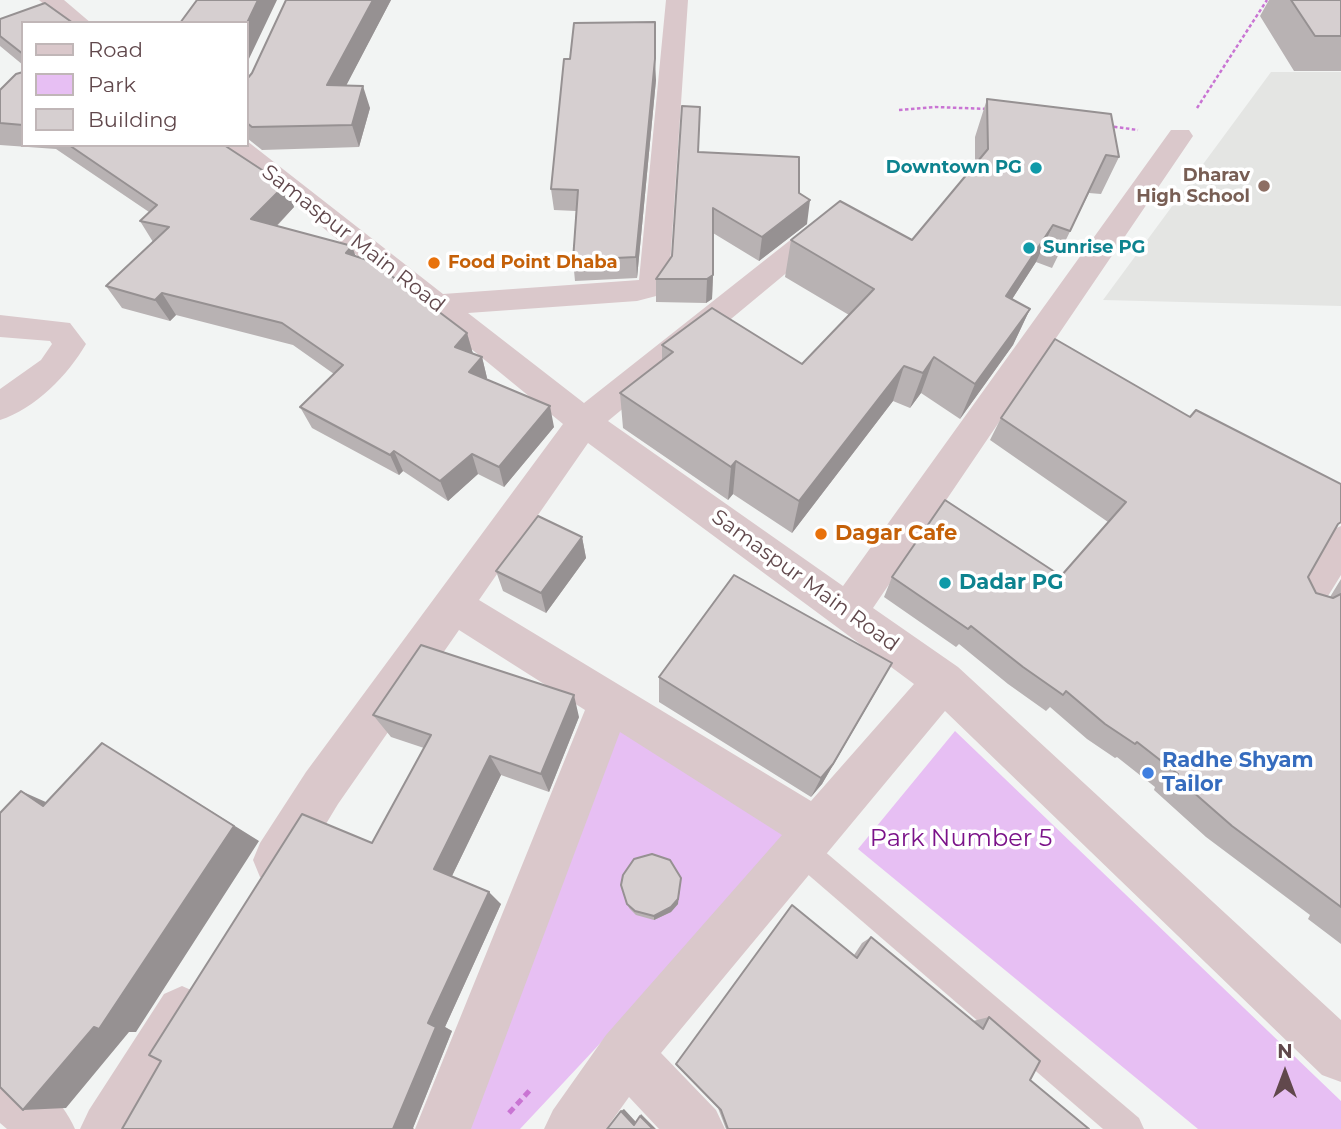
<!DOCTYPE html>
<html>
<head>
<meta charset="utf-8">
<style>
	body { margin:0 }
	#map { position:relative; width:1341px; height:1129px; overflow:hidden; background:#f2f4f3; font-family:Montserrat,sans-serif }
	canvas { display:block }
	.legend { position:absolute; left:21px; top:21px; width:228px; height:126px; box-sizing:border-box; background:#fff; border:2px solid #c0b6b7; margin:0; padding:9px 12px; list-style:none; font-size:21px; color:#61484c }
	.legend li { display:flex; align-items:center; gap:14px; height:35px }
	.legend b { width:35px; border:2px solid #c0b6b7 }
	.north { position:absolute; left:1250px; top:1038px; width:70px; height:70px; -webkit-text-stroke:5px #fff; paint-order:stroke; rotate:0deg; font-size:19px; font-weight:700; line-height:28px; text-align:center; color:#61484c }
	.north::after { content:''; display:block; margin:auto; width:24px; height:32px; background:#61484c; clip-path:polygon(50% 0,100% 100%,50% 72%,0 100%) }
</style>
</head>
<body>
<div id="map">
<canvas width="1341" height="1129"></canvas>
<ul class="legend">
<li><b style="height:9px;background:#dac8cb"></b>Road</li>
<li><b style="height:19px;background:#e7bff3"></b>Park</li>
<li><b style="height:19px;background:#d6cfd0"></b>Building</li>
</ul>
<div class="north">N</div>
</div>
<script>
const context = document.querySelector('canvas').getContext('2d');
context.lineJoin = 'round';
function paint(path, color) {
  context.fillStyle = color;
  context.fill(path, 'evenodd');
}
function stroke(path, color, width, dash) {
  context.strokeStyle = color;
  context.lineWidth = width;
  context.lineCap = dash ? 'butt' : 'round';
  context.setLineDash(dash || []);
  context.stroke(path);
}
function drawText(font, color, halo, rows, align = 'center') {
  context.font = font + ' Montserrat,sans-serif';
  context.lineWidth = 7;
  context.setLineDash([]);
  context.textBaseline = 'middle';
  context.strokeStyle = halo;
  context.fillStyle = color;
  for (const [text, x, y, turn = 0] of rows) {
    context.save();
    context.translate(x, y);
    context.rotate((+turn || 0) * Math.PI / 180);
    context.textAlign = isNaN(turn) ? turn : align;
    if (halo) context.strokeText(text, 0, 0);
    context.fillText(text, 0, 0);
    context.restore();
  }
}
const education = new Path2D(`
	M1271 72H1341V306L1103 300Z`);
const green = new Path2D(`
	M616 723 799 831 520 1129H461Z
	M955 731 1341 1101V1129H1198L858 849Z`);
const pathFar1 = new Path2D(`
	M1197 108 1267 0
	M899 110 935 107 989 109
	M1108 126 1138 130`);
const path = new Path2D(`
	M509 1113 531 1089`);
const lane = new Path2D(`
	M800 835 810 839 1139 1118 1144 1129H1103L790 859 786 849 790 839Z`);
const street = new Path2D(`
	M39 0H64L91 23H65Z
	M666 0H688L669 280 660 295 637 301 468 313 584 403 817 219 827 216 837 219 841 225 837 231 608 421 843 586 1171 130H1189L1193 136 873 608 958 667 1341 1020V1082L1322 1075 945 711 661 1053 716 1110 725 1129H659L629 1097 606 1129H544L553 1110 606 1035 782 835 620 732 471 1129H415L585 710 459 630 338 804 294 877 277 884 260 877 253 860 260 843 306 772 563 424 222 145H247V141L443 294 639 280ZM588 443 914 684 811 801 479 600Z
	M0 315 70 323 86 344C68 375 35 409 0 420V389L41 360 52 344 50 341 0 337Z
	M1341 526V575L1320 609 1306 614 1292 609 1286 597C1297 574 1316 535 1341 526Z
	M182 986 200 994 208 1012 200 1030 139 1129H80L89 1110 164 994Z
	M0 1059C31 1072 62 1098 75 1129H7L0 1123Z`);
const wall = new Path2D(`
	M286 0H391L346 85 370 108 359 147 262 150 247 138V79L252 73Z
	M1269 0H1341V71H1294L1260 16Z
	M0 19 23 23V65L0 46Z
	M570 59 656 80 637 278 575 281 573 260 576 211 554 210 551 189Z
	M23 72V145H224L285 185 294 207 277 226 356 256 467 333 473 354 482 357 487 378 486 379 554 427 504 487 478 474 448 501 403 471 399 475 312 428 300 407 334 374 293 345 176 315 170 321 122 308 106 286 153 242 140 221 149 212 56 149 0 145V90Z
	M987 99 1119 157 1101 194 1089 193 1052 268 1036 262 1012 299 1030 309 1013 345 960 419 921 393 910 408 893 401 792 533 733 494 728 500 623 428 620 393 662 360V345L802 364 849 315 785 277 791 240H912L975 165V137Z
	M698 152 799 193 807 224 759 261 713 233V275L712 299 706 303 656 302V279L672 256Z
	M1001 418 1337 526 1308 577 1316 593 1330 597 1341 579V944L1308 919 1310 915 1206 837 1154 790 1155 787 1117 757 1115 758 1087 739 1050 707 1046 711 1008 684 959 644 956 647 884 597 892 577 1061 576 1108 522 990 440Z
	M582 537 586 558 546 613 503 591 496 571Z
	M892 663 878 688 822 784 811 797 659 702V677Z
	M373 715 579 717 549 792 501 775 452 876 501 904 445 1027 452 1031 413 1128 122 1129 372 843 424 748 391 737Z
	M621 885 678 904 671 912 654 920 636 915 629 908Z
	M792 905 854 955 862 943 871 937 973 1021 989 1017 1030 1080 1089 1129H726L718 1108 676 1065Z`);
const shadedWall = new Path2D(`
	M258 0H277L247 63V23Z
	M373 0H391L335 107 327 85Z
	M655 59 656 80 637 278 636 257Z
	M363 86 370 108 359 147 352 125Z
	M285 185 294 207 262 241 251 219Z
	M810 200 807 224 759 261 762 237Z
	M1053 225 1036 262 991 332 1006 296Z
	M352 246 360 268 346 253Z
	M713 275 712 299 706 303 707 279Z
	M162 293 176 315 170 321 155 300Z
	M1030 309 1013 345 960 419 975 384Z
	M467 333 473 354 455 347Z
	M482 357 487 378 475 393 469 372Z
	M934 357 921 393 910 408 923 373Z
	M904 366 893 401 792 533 799 501Z
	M550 406 554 427 504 487 499 467Z
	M394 451 403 471 399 475 390 455Z
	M472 454 478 474 448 501 440 481Z
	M736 461 733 494 728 500 731 467Z
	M582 537 586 558 546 613 541 593Z
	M892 663 878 688 822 784 811 797 821 778Z
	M574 695 579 717 549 792 541 774Z
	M102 743 259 841 136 1032H129L66 1108 23 1110Z
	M490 756 501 775 449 882 434 869Z
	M21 791 57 807 43 806Z
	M681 878 678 904 671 912 654 920V916Z
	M489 892 501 904 445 1027 452 1031 413 1128 414 1129H393L428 1023Z
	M624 1109 636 1122 634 1125 621 1111Z
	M641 1114 656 1129H653L640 1116Z`);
const building = new Path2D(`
	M197 0H258L247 23H180Z
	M286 0H373L327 85 363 86 352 125 252 127 247 123V79L252 73Z
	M1291 0H1341V36H1315Z
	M45 3 73 23H23V54L0 36V19Z
	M655 22V59L636 257 573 260 578 190 551 189 564 59H570L574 23Z
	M23 72V125L0 123V90L16 74Z
	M987 99 1111 114 1119 157 1106 155 1070 231 1053 225 1006 296 1030 309 975 384 934 357 923 373 904 366 799 501 736 461 731 467 620 393 673 352 662 345 712 308 802 364 874 289 791 240 840 201 912 240 988 149Z
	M682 106 700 107 698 152 799 157V193L810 200 762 237 713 208V275L707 279H656L672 256Z
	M69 145H224L285 185 251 219 352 246 346 253 373 262 467 333 455 347 482 357 469 372 550 406 499 467 472 454 440 481 394 451 390 455 300 407 343 365 282 323 162 293 155 300 106 286 169 227 140 221 157 205Z
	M1055 339 1190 417 1196 410 1341 484V522L1338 524 1308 577 1316 593 1333 598 1341 594V907L1232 826 1176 777 1178 774 1137 742 1135 744 1105 724 1066 691 1063 695 1023 667 971 626 968 629 892 577 945 500 1061 576 1126 502 1001 418Z
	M538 516 582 537 541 593 496 571Z
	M734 575 892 663 833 764 821 778 659 677Z
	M421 645 574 695 541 774 490 756 434 869 489 892 428 1023 436 1027 393 1129H122L161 1061 149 1055 302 814 372 843 431 735 373 715Z
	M102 743 234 826 99 1029 94 1027 23 1110 0 1087V813L21 791 43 806Z
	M652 854 670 860 681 878 678 899 671 907 654 916 635 911 627 904 621 885 623 875 634 859Z
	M792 905 857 958 871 937 983 1029 989 1017 1040 1061 1030 1080 1089 1129H728L721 1110 676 1064Z
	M621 1111 634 1125 640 1116 653 1129H607Z`);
const markers = [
	[1036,168,7,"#0f9aa8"],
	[1264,186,7,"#8d6e63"],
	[1029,248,7,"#0f9aa8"],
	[434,263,7,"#e8710a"],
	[821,534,7,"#e8710a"],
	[945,583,7,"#0f9aa8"],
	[1148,773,7,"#3f7fe0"]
];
const farCulturenames = [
	["Downtown PG",1022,168],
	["Sunrise PG",1043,248,"left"]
];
const farEducationnames = [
	["Dharav",1250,176],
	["High School",1250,197]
];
const farFoodnames = [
	["Food Point Dhaba",448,263]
];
const streetNames = [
	["Samaspur Main Road",353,239,38],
	["Samaspur Main Road",805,581,36]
];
const foodNames = [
	["Dagar Cafe",835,534]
];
const cultureNames = [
	["Dadar PG",959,583]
];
const shopNames = [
	["Radhe Shyam",1162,761],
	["Tailor",1162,785]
];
const nearParknames = [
	["Park Number 5",961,839]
];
paint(education, '#e4e5e3');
paint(green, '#e7bff3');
stroke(pathFar1, '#c974d3', 2.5, [3.5, 2.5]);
stroke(path, '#c974d3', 5, [7, 4.5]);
paint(lane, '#dac8cb');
paint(street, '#dac8cb');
paint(wall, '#b8b2b3');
paint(shadedWall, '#969192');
paint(building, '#d6cfd0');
stroke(building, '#969192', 2);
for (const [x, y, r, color] of markers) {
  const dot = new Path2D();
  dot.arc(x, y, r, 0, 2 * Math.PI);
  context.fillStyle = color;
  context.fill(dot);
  stroke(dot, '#fff', 2.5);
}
drawText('bold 18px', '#0d838f', '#fff', farCulturenames, 'right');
drawText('bold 18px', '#785e54', '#fff', farEducationnames, 'right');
drawText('bold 18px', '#c56008', '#fff', farFoodnames, 'left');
drawText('21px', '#61484c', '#fff', streetNames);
drawText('bold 21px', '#c56008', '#fff', foodNames, 'left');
drawText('bold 21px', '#0d838f', '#fff', cultureNames, 'left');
drawText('bold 21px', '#366cbe', '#fff', shopNames, 'left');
drawText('24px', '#7b1289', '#fff', nearParknames);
</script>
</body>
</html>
